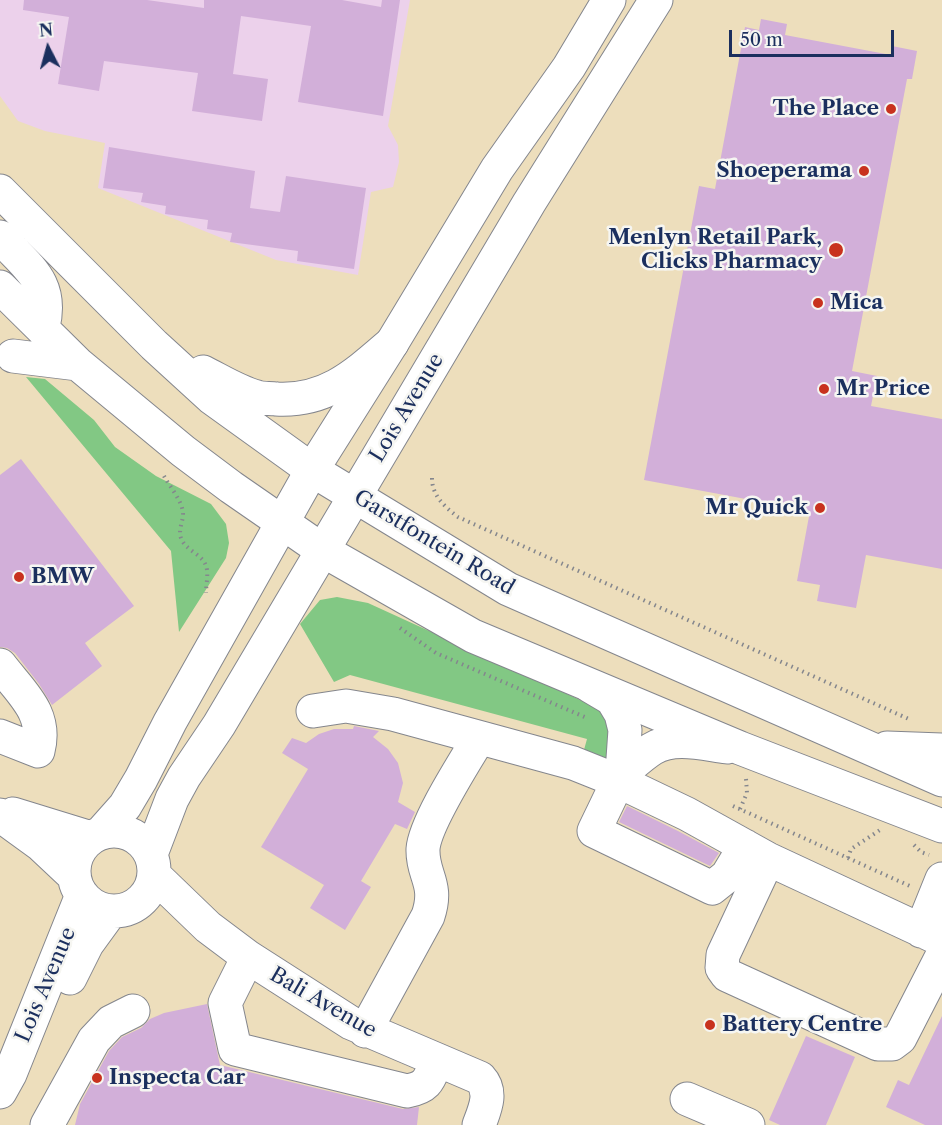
<!DOCTYPE html>
<html>
<head>
<meta charset="utf-8">
<style>
	body { margin:0 }
	#map { position:relative; width:942px; height:1125px; overflow:hidden; background:#eddebc; font-family:"Libre Caslon Text",serif }
	canvas { display:block }
	.north { position:absolute; left:18px; top:18px; width:60px; height:60px; -webkit-text-stroke:4px #f6f6f2; paint-order:stroke; rotate:354deg; font-size:16px; font-weight:700; line-height:24px; text-align:center; color:#1b2f5e }
	.north::after { content:''; display:block; margin:auto; width:21px; height:27px; background:#1b2f5e; clip-path:polygon(50% 0,100% 100%,50% 72%,0 100%) }
	.scale { position:absolute; left:729px; top:30px; width:165px; height:27px; box-sizing:border-box; border:3px solid #1b2f5e; border-top:0; padding-left:8px; font-size:18px; line-height:21px; white-space:nowrap; color:#1b2f5e; -webkit-text-stroke:4px #f6f6f2; paint-order:stroke }
</style>
</head>
<body>
<div id="map">
<canvas width="942" height="1125"></canvas>
<div class="north">N</div>
<div class="scale">50 m</div>
</div>
<script>
const context = document.querySelector('canvas').getContext('2d');
context.lineJoin = 'round';
function paint(path, color) {
  context.fillStyle = color;
  context.fill(path, 'evenodd');
}
function stroke(path, color, width, dash) {
  context.strokeStyle = color;
  context.lineWidth = width;
  context.lineCap = dash ? 'butt' : 'round';
  context.setLineDash(dash || []);
  context.stroke(path);
}
function drawText(font, color, halo, rows, align = 'center') {
  context.font = font + ' "Libre Caslon Text",serif';
  context.lineWidth = 5;
  context.setLineDash([]);
  context.textBaseline = 'middle';
  context.strokeStyle = halo;
  context.fillStyle = color;
  for (const [text, x, y, turn = 0] of rows) {
    context.save();
    context.translate(x, y);
    context.rotate((+turn || 0) * Math.PI / 180);
    context.textAlign = isNaN(turn) ? turn : align;
    if (halo) context.strokeText(text, 0, 0);
    context.fillText(text, 0, 0);
    context.restore();
  }
}
const built = new Path2D(`
	M0 0H410L388 126 398 145 399 162 393 187 371 192 358 275 276 260 98 188 105 143 45 131 18 121 0 96Z`);
const green = new Path2D(`
	M26 377 45 379 94 420 115 447 156 476 211 504 226 524 229 543 226 558 179 632 171 551Z
	M337 597 368 603 600 709 616 732 605 764 582 757 587 739 350 675 334 682 300 624 320 600Z`);
const building = new Path2D(`
	M24 0H147L204 8V0H342L381 7 382 0H400L383 116 298 102 311 26 241 16 233 74 268 79 262 121 192 111 198 73 104 61 99 91 58 84 69 17 23 10Z
	M761 19 787 24 785 35 891 55 892 46 917 51 912 79H907L852 371 877 376 871 406 942 419V569L866 555 856 608 817 601 820 585 797 581 810 511 644 480 699 186 715 189 745 27 759 30Z
	M109 147 255 171 250 208 280 212 286 176 366 188 354 269 297 261 298 251 230 242 232 233 207 229 208 220 165 214 166 206 141 202 143 193 103 188Z
	M21 459 134 606 85 643 102 666 52 705 39 684 15 653 7 648 0 647V475Z
	M354 726 379 731 373 737 388 749 398 763 403 783 398 802 415 812 407 829 395 824 361 881 371 887 345 930 310 908 324 885 261 847 308 769 282 753 292 738 306 743 319 734 334 729H353Z
	M627 806 678 831 719 853 710 866 619 822Z
	M207 1004 220 1065 403 1109 419 1107 417 1125H75L80 1104 109 1051 122 1037 141 1028 150 1019 164 1013Z
	M942 1016V1125H925L886 1107 898 1080 909 1085Z
	M806 1036 855 1057 826 1125H780L769 1120Z`);
const path = new Path2D(`
	M164 476C170 487 183 502 183 514 183 522 178 530 181 538 186 552 205 554 207 570 208 577 206 586 206 593
	M432 478C432 496 445 507 458 517L911 720
	M400 628 436 653 587 718
	M733 806 912 887
	M740 809 747 793 746 779
	M914 845 921 852 929 855
	M848 858 851 849 880 830`);
const minor = new Path2D(`
	M0 665C21 693 48 713 38 751L0 736
	M590 686 612 699 621 714 625 730 622 773 594 831 712 888 727 876 745 846
	M313 711 346 706 393 714 573 763 618 781 687 814 768 859 942 940
	M622 773C632 765 641 756 652 749 674 735 704 744 727 747
	M13 814 91 838
	M0 815 41 845 74 876
	M74 871a40 40 0 1 1 80 0a40 40 0 1 1-80 0Z
	M101 833 125 806 141 779 170 722 312 470 392 343 497 169 569 67 609 0
	M151 854 172 799 184 777 219 725 529 203 656 0
	M768 859 723 955 722 968 727 975 878 1044H892L900 1038 942 956
	M154 875 208 927 248 957 351 1023 480 1078C493 1092 485 1109 479 1125
	M921 931 942 879
	M248 957 225 1003 235 1049 407 1091C429 1087 429 1079 437 1060
	M70 978 87 944 111 911
	M365 1031 428 916C439 883 422 876 423 849 425 823 464 763 479 738
	M0 1092 10 1074 82 895
	M687 1099 748 1125
	M47 1125 94 1040 111 1022 133 1011`);
const major = new Path2D(`
	M0 191 154 345 212 398 312 470 508 589 942 780
	M0 237C28 268 54 282 43 327
	M0 287 78 364 183 451 231 487 322 550 473 636 740 748 942 826
	M13 356 78 364
	M203 372C221 381 238 392 257 397 263 399 270 398 276 399 327 402 356 374 392 343
	M887 748 942 750`);
const markers = [
	[891,109,6,"#c8321e"],
	[864,171,6,"#c8321e"],
	[836,250,8,"#c8321e"],
	[818,303,6,"#c8321e"],
	[824,389,6,"#c8321e"],
	[820,508,6,"#c8321e"],
	[19,577,6,"#c8321e"],
	[710,1025,6,"#c8321e"],
	[97,1078,6,"#c8321e"]
];
const poiNames = [
	["The Place",879,109,"right"],
	["Shoeperama",852,171,"right"],
	["Menlyn Retail Park,",822,238,"right"],
	["Clicks Pharmacy",822,262,"right"],
	["Mica",830,303],
	["Mr Price",836,389],
	["Mr Quick",808,508,"right"],
	["BMW",31,577],
	["Battery Centre",722,1025],
	["Inspecta Car",109,1078]
];
const streetNames = [
	["Lois Avenue",407,408,-59],
	["Garstfontein Road",434,543,31],
	["Lois Avenue",46,985,-67],
	["Bali Avenue",323,1003,30]
];
paint(built, '#ecd1eb');
paint(green, '#82c884');
paint(building, '#d2afd9');
stroke(minor, '#84868d', 35);
stroke(major, '#84868d', 35);
stroke(path, '#84868d', 4, [1.5, 4.5]);
stroke(minor, '#fff', 33);
stroke(major, '#fff', 33);
for (const [x, y, r, color] of markers) {
  const dot = new Path2D();
  dot.arc(x, y, r, 0, 2 * Math.PI);
  context.fillStyle = color;
  context.fill(dot);
  stroke(dot, '#f6f6f2', 2);
}
drawText('bold 21px', '#1b2f5e', '#f6f6f2', poiNames, 'left');
drawText('21px', '#1b2f5e', '#f6f6f2', streetNames);
</script>
</body>
</html>
